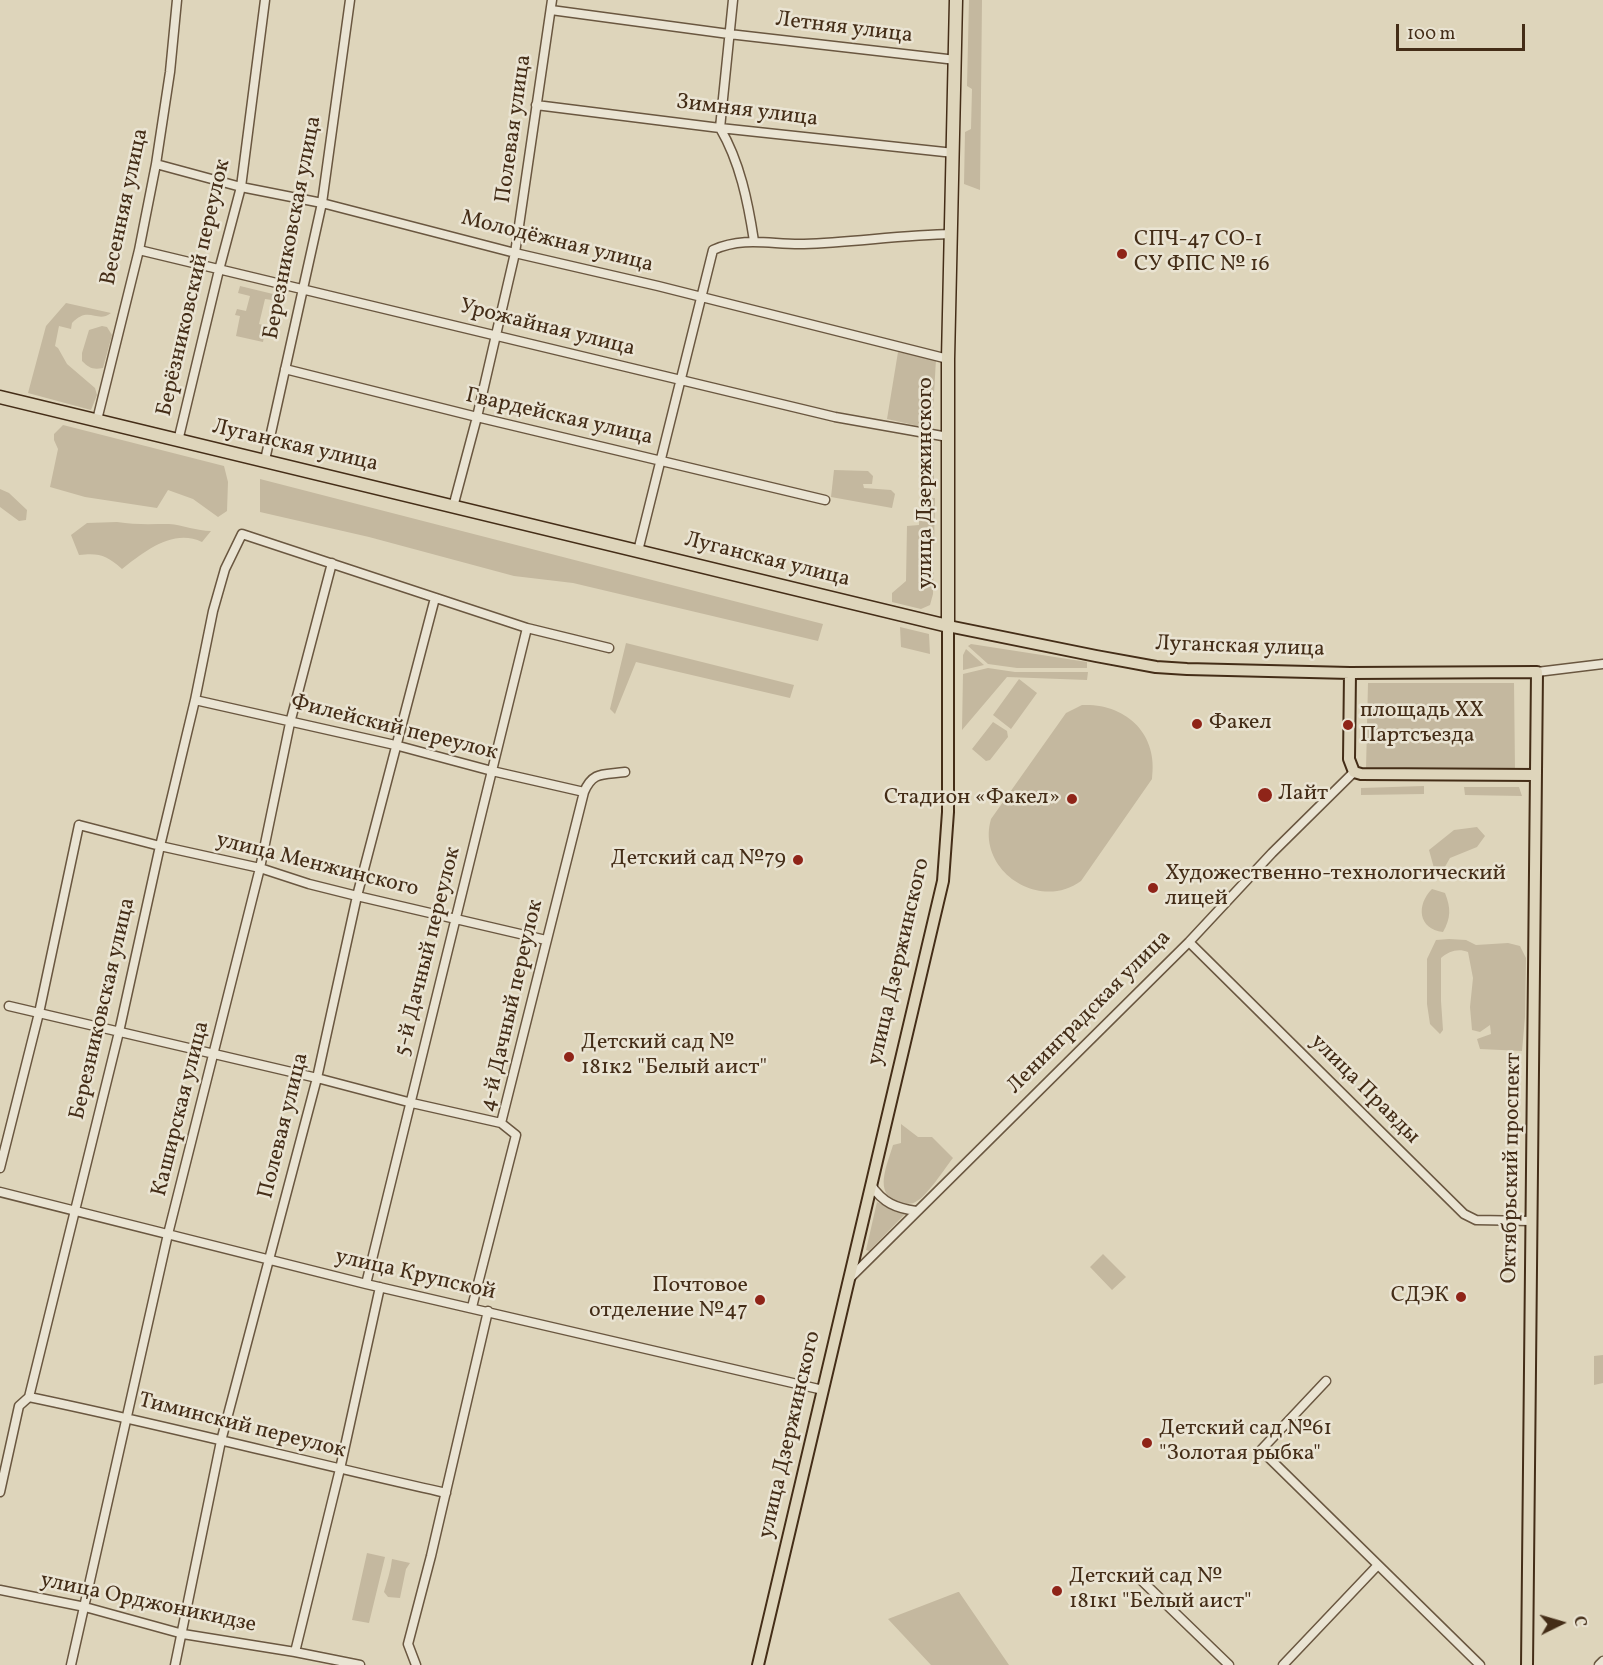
<!DOCTYPE html>
<html>
<head>
<meta charset="utf-8">
<style>
	body { margin:0 }
	#map { position:relative; width:1603px; height:1665px; overflow:hidden; background:#ded5bb; font-family:Vollkorn,serif }
	canvas { display:block }
	.north { position:absolute; left:1531px; top:1593px; width:60px; height:60px; -webkit-text-stroke:4px #eae4d3; paint-order:stroke; rotate:85deg; font-size:16px; font-weight:700; line-height:24px; text-align:center; color:#442d17 }
	.north::after { content:''; display:block; margin:auto; width:21px; height:27px; background:#442d17; clip-path:polygon(50% 0,100% 100%,50% 72%,0 100%) }
	.scale { position:absolute; left:1396px; top:24px; width:129px; height:27px; box-sizing:border-box; border:3px solid #442d17; border-top:0; padding-left:8px; font-size:18px; line-height:21px; white-space:nowrap; color:#442d17; -webkit-text-stroke:4px #eae4d3; paint-order:stroke }
</style>
</head>
<body>
<div id="map">
<canvas width="1603" height="1665"></canvas>
<div class="north">С</div>
<div class="scale">100 m</div>
</div>
<script>
const context = document.querySelector('canvas').getContext('2d');
context.lineJoin = 'round';
function paint(path, color) {
  context.fillStyle = color;
  context.fill(path, 'evenodd');
}
function stroke(path, color, width, dash) {
  context.strokeStyle = color;
  context.lineWidth = width;
  context.lineCap = dash ? 'butt' : 'round';
  context.setLineDash(dash || []);
  context.stroke(path);
}
function drawText(font, color, halo, rows, align = 'center') {
  context.font = font + ' Vollkorn,serif';
  context.lineWidth = 5;
  context.setLineDash([]);
  context.textBaseline = 'middle';
  context.strokeStyle = halo;
  context.fillStyle = color;
  for (const [text, x, y, turn = 0] of rows) {
    context.save();
    context.translate(x, y);
    context.rotate((+turn || 0) * Math.PI / 180);
    context.textAlign = isNaN(turn) ? turn : align;
    if (halo) context.strokeText(text, 0, 0);
    context.fillText(text, 0, 0);
    context.restore();
  }
}
const green = new Path2D(`
	M969 0H982L980 190 964 184 965 132 971 129 972 89 967 86Z
	M240 286 273 294 272 300 265 299 259 324 266 326 263 342 236 336 240 316 235 315 237 309 246 311 250 296 238 293Z
	M66 303 111 313C97 324 89 305 72 323L71 329 59 326 55 346 58 348 67 364 95 388 97 395 91 410 28 393 46 326Z
	M102 326 107 327 112 335 103 368C93 370 89 368 82 361V353L89 330Z
	M898 352 936 359 932 429 887 419Z
	M63 425 224 466 228 482 227 511 218 517 193 499 168 490 157 508 85 497 50 487 58 449 54 440V434Z
	M922 440 934 442V486L921 481Z
	M834 470 868 471 873 476 872 484H863L864 488 891 490 895 494 892 508 831 497Z
	M260 479 823 624 818 641 573 583 514 576 369 537 260 512Z
	M0 489 9 493 27 510 26 520 19 521 0 507Z
	M926 498H935L933 594 930 605 921 609 892 602V593L906 581 907 526 919 525 920 502Z
	M117 522C135 525 151 524 169 524 183 525 197 531 211 531L202 542C173 528 144 552 122 569 106 555 100 553 79 555L71 535 87 523Z
	M900 627 929 634 930 654 901 647Z
	M626 643 794 685 790 698 636 662 615 714 610 709Z
	M971 644 1087 662V668H1017L988 664 968 646Z
	M966 649 984 665 963 670V655Z
	M988 668 1015 672H1088L1087 680 1007 677 962 730 963 674Z
	M1019 679 1037 693 1011 729 993 715Z
	M1368 683H1514L1515 769H1366Z
	M1082 705C1125 703 1159 733 1152 779L1081 881C1039 912 976 870 991 819L1066 713Z
	M993 722 1007 731 1008 737 990 760 986 761 972 749Z
	M1424 786V794L1361 795V788Z
	M1464 787H1519L1522 796 1465 795Z
	M1477 827 1485 836 1477 847 1450 858 1442 872 1434 868 1429 850 1454 830Z
	M1432 889 1445 893C1451 908 1451 918 1443 932 1418 929 1416 905 1432 889Z
	M1449 939 1466 940 1476 945 1508 943 1520 946 1526 958 1525 1017 1522 1051 1480 1049 1477 1039 1491 1034 1490 1025 1480 1032 1472 1030 1470 1007 1473 978 1468 952C1458 948 1449 951 1441 958V1001L1443 1030 1440 1034 1430 1024 1427 1004V959L1436 940Z
	M901 1124 918 1137H932L953 1158C945 1168 927 1196 917 1201 912 1205 904 1204 899 1202 872 1195 888 1163 893 1145L901 1143Z
	M877 1202 905 1214 869 1251 866 1250Z
	M1103 1254 1126 1277 1112 1290 1090 1267Z
	M1603 1355V1383L1594 1385V1356Z
	M367 1553 385 1557 369 1623 352 1620Z
	M392 1559 410 1563 406 1569 400 1598 388 1597 384 1592C387 1581 391 1570 392 1559Z
	M958 1592H959L1009 1665H931L888 1619Z`);
const minor = new Path2D(`
	M733 0 720 128C740 162 748 202 754 241
	M551 10 729 34 956 60
	M536 105 720 128 954 153
	M156 164 241 187 322 203 515 253 658 286 948 359
	M139 250 835 417 948 437
	M285 369 477 417 825 500
	M97 420 139 250 156 164 170 72 177 0
	M178 441 219 270 241 187 265 0
	M265 460 322 203 350 0
	M453 507 477 417 515 253 552 0
	M638 551 713 250C745 236 772 245 804 244 854 242 903 235 952 234
	M1537 672 1603 664
	M195 700 395 745 492 771 584 792
	M1189 942 1464 1214 1476 1220 1532 1221
	M9 1006 317 1078 412 1103 501 1123
	M0 1168 39 1013 79 825 160 846 260 868 309 884 357 896 546 940
	M871 1185C883 1203 896 1208 916 1211
	M0 1192 366 1284 823 1390
	M850 1278 1189 942 1272 853 1354 772
	M366 1284 527 628
	M472 1307 516 1135 501 1123 584 792C593 771 603 775 625 772
	M1326 1381 1261 1450 1480 1665
	M29 1397C169 1426 307 1462 446 1493
	M0 1492 19 1406 29 1397 119 1032 160 846 195 700 213 611 225 569 242 534 527 628 609 648
	M1140 1579 1229 1665
	M0 1590 85 1607 183 1634 295 1652 360 1665
	M295 1652 340 1469 380 1287
	M71 1665 168 1234 260 868 290 723 332 563
	M175 1665 221 1441 317 1078 357 896 435 598
	M416 1665 408 1644 431 1556 488 1311
	M1283 1665 1377 1566
	M1599 1665 1603 1661`);
const major = new Path2D(`
	M1350 673 1349 759 1354 772 1361 774 1536 775
	M758 1665 943 881 948 812V626L1096 656 1156 667 1187 669 1350 673 1537 672 1527 1665`);
const highway = new Path2D(`
	M0 397 948 626V359L956 0`);
const markers = [
	[1122,254,6,"#8f2418"],
	[1197,724,6,"#8f2418"],
	[1348,725,6,"#8f2418"],
	[1265,795,8,"#8f2418"],
	[1072,799,6,"#8f2418"],
	[798,860,6,"#8f2418"],
	[1153,888,6,"#8f2418"],
	[569,1057,6,"#8f2418"],
	[1461,1297,6,"#8f2418"],
	[760,1300,6,"#8f2418"],
	[1147,1443,6,"#8f2418"],
	[1057,1591,6,"#8f2418"]
];
const streetNames = [
	["Летняя улица",844,29,7],
	["Зимняя улица",747,112,7],
	["Полевая улица",515,129,-82],
	["Весенняя улица",126,207,-78],
	["Березниковская улица",294,228,-79],
	["Молодёжная улица",557,243,14],
	["Берёзниковский переулок",195,288,-77],
	["Урожайная улица",547,329,14],
	["Гвардейская улица",559,418,13],
	["Луганская улица",295,447,13],
	["улица Дзержинского",927,483,-90],
	["Луганская улица",767,561,14],
	["Луганская улица",1240,648,2],
	["Филейский переулок",394,729,14],
	["улица Менжинского",317,866,14],
	["5-й Дачный переулок",429,952,-76],
	["улица Дзержинского",900,962,-77],
	["4-й Дачный переулок",513,1006,-77],
	["Березниковская улица",104,1009,-77],
	["Ленинградская улица",1090,1013,-45],
	["улица Правды",1364,1090,45],
	["Каширская улица",182,1109,-76],
	["Полевая улица",285,1126,-76],
	["Октябрьский проспект",1513,1168,-89],
	["улица Крупской",415,1276,13],
	["Тиминский переулок",242,1427,14],
	["улица Дзержинского",791,1435,-77],
	["улица Орджоникидзе",148,1604,12]
];
const poiNames = [
	["СПЧ-47 СО-1",1134,241],
	["СУ ФПС № 16",1134,266],
	["площадь XX",1360,712],
	["Партсъезда",1360,737],
	["Факел",1209,724],
	["Лайт",1278,795],
	["Стадион «Факел»",1060,799,"right"],
	["Детский сад №79",786,860,"right"],
	["Художественно-технологический",1165,875],
	["лицей",1165,900],
	["Детский сад №",581,1044],
	["181к2 \"Белый аист\"",581,1069],
	["Почтовое",748,1287,"right"],
	["отделение №47",748,1312,"right"],
	["СДЭК",1449,1297,"right"],
	["Детский сад №61",1159,1430],
	["\"Золотая рыбка\"",1159,1455],
	["Детский сад №",1069,1578],
	["181к1 \"Белый аист\"",1069,1603]
];
paint(green, '#c4b89f');
stroke(minor, '#6a5740', 11);
stroke(major, '#442d17', 14);
stroke(highway, '#442d17', 15);
stroke(minor, '#eae4d3', 8);
stroke(major, '#ded5bb', 10);
stroke(highway, '#ded5bb', 12);
for (const [x, y, r, color] of markers) {
  const dot = new Path2D();
  dot.arc(x, y, r, 0, 2 * Math.PI);
  context.fillStyle = color;
  context.fill(dot);
  stroke(dot, '#eae4d3', 2);
}
drawText('22px', '#442d17', '#eae4d3', streetNames);
drawText('22px', '#442d17', '#eae4d3', poiNames, 'left');
</script>
</body>
</html>
